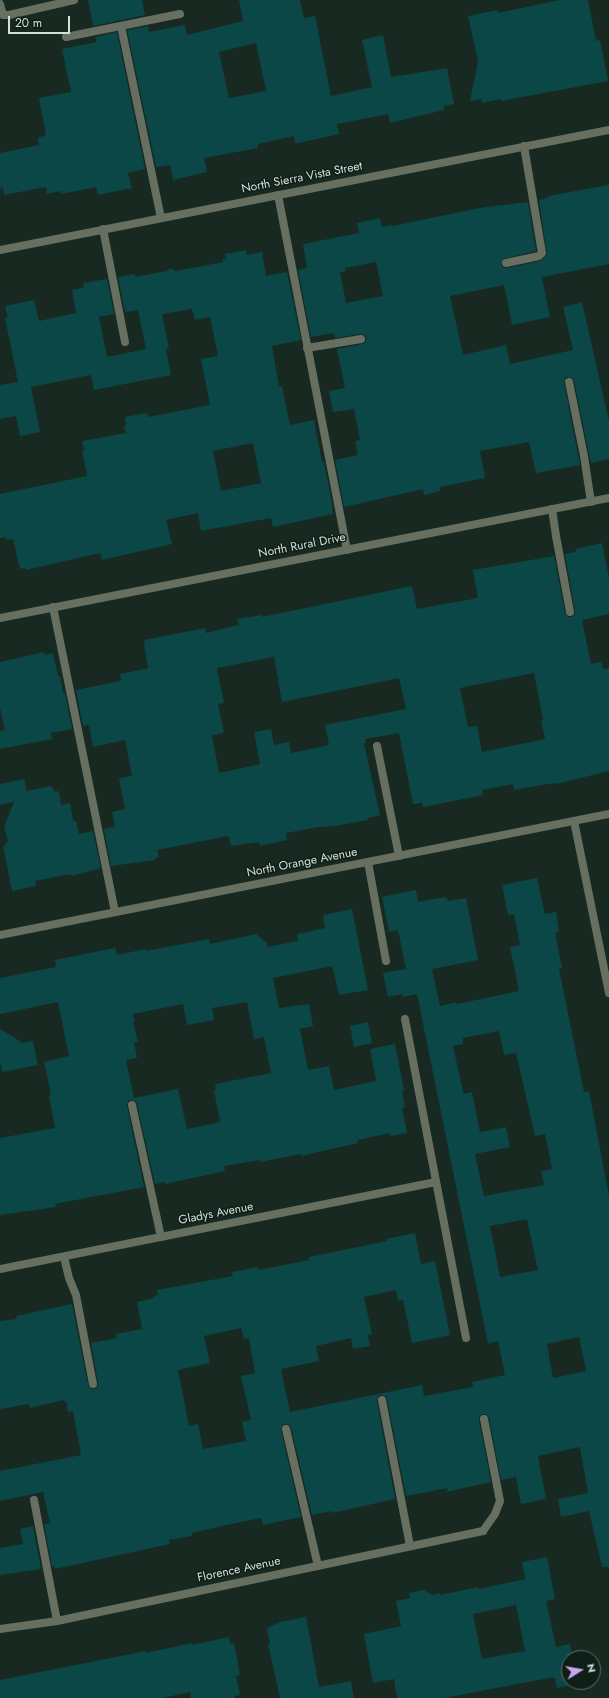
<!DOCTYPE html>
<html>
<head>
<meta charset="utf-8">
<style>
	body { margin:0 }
	#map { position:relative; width:609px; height:1698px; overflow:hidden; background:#182921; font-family:Jost,sans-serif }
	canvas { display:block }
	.north { position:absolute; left:561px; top:1650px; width:40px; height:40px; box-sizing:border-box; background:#0f1f18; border:1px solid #5e6c66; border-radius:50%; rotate:79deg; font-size:11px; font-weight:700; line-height:16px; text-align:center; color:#d5e0da }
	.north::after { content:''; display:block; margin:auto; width:14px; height:18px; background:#c8a5ef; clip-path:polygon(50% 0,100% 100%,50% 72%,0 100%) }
	.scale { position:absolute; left:8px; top:16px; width:62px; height:18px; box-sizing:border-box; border:2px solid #d5e0da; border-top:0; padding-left:5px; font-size:12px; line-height:14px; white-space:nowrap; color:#d5e0da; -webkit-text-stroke:3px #0f1f18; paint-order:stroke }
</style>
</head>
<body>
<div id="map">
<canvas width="609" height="1698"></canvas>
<div class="north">N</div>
<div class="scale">20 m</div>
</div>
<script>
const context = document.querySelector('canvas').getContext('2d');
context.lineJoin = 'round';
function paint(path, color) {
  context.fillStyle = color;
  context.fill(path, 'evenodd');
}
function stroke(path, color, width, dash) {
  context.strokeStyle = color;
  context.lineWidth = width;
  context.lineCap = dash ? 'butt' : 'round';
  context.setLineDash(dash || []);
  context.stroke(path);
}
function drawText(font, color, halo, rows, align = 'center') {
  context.font = font + ' Jost,sans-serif';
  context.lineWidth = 3;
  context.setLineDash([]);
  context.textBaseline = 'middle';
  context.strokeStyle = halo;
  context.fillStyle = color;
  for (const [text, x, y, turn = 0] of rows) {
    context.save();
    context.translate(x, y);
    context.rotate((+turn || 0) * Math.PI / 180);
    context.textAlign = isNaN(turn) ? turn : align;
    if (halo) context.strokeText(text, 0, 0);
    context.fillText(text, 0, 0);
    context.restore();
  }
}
const building = new Path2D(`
	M88 0H142L145 15 93 26Z
	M239 0H300L304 18 315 16 331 96 372 87 362 40 383 35 391 77 447 68 454 104 444 106V110L390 123 388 114 337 124 339 134 299 143H295L294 136 258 144V148L204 158 207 172 173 180 170 165 156 167 127 30 148 26 149 32 185 25 187 35 243 21ZM256 43 266 91 229 98 219 52Z
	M559 0H588L596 41 600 40 608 81 501 101V99L482 103V99L470 101 478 61 468 16 497 10 498 13Z
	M117 32 145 169 128 173 132 188 98 195 96 187 61 194 60 191 47 194 46 187 4 195 3 188 0 189V153L39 145 38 138 46 135 39 98 71 92 62 49 97 42 95 37Z
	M609 185V264L542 277 550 317 512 325 504 285 450 296 463 355 506 345 510 364 573 350 563 307 582 302 609 421V459L591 463 574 381 573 378 568 377 565 378 564 383 580 465 536 473 529 442 480 451 485 478 439 487 440 491 424 495 423 489 344 507 335 460 358 455 355 441 360 440 354 409 333 412 329 391 345 388 337 349 362 344 366 341V338L365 335 360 334 335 338 334 333 311 337 298 270 307 268 303 244 359 233 357 223 380 218 382 227 393 225V226L479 208 528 202 536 251 503 259 501 265 504 268H507L540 261 547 255 539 200 548 198V196ZM376 262 383 296 346 303 340 272 346 271 345 268Z
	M246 250 247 255 262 252 266 276 287 272 301 340 272 346 279 387 282 386 290 425 314 420 322 462H324L333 509H332L333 514 273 527 271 518 201 531 198 513 166 520 172 544 102 560 100 553 26 570 25 568 20 569 13 539 7 540 6 537 0 538V494L87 476 82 451 84 450 82 441 126 433 124 426H126L125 417 147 413 148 417 210 405 201 359 218 356 210 317 195 320 192 309 162 314 169 348 166 349 171 375 94 390 91 375 31 387 40 432 20 436 16 416 0 419V385L18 382 5 318H8L5 306 34 300 39 321 76 313 72 290 84 288 83 283 107 279 114 314 99 317 107 357 146 349 138 310 125 312 118 277 135 274V277L167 271 170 268 176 271 223 262V259H226L225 254ZM253 443 261 483 221 491 213 451Z
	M602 543 609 578V614L582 620 591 664 601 662 603 669 609 668V771L556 784 554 783 514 790 513 784 482 790 483 795 423 807 422 803 413 804 399 733 365 739 366 743H364L380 815 368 818V820L335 826 319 827 286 833 287 840 260 846 259 842 231 846 228 836 157 850 159 857 155 858V860L111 866 104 829 115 827 112 812 125 809 119 778 132 776 125 740 93 747 89 725 83 726 76 690 121 681 120 674 148 668 144 645H145L144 640 205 628 206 633 239 625 237 619 262 615V617L412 586 417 609 478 598 473 570 554 556 565 613 568 617H571L575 614V611L565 554 575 552 576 549ZM274 657 282 702 399 678 406 709 325 725 329 745 291 753 289 742 274 745 271 729 254 732 260 764 219 773 212 735 224 733 218 704 224 703 217 668ZM534 673 543 720 541 721 545 739 482 752 477 726 468 727 460 688Z
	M44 652 45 655 53 653 58 676H60L63 693H65L72 729 51 733 52 739 0 749V731L5 730 0 708V662Z
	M24 779 27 791 51 786 55 792 59 791 61 805 70 803 73 821H76L79 834 93 831 101 868 72 876 71 874 35 881 36 886 12 891 3 846 6 845V842L8 841 4 827 14 802 0 805V784Z
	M537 878 545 914 556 912 559 932 555 933 562 968 559 969 584 1092 589 1091 609 1196V1567H602L589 1511 561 1517 558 1499 588 1493 580 1447 538 1456 546 1499 521 1504 516 1477 501 1480 489 1418 486 1414H483L479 1417V1420L491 1482 446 1492 448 1488 406 1496 387 1399 386 1396 381 1395 378 1396 377 1401 395 1499 332 1513V1511L312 1515 291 1428 290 1425 285 1424 282 1425 281 1430 301 1517 263 1525 261 1518 217 1527 192 1533V1536L169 1540 170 1544 55 1569 54 1566 52 1567 44 1524 50 1523 43 1492 0 1501V1471L81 1455 73 1411 68 1412 66 1401 64 1402V1400L30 1408 29 1404 0 1409V1321L17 1319 16 1316 72 1304 88 1385 91 1389H94L98 1386V1383L91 1343 117 1338 116 1334 142 1329 137 1302 154 1298V1296L158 1295 157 1290 233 1276 232 1272 258 1267 259 1270 309 1260V1257L387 1241 386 1239 415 1233 421 1264 435 1261 450 1335 412 1343 403 1300 398 1301 396 1290 364 1297 372 1334 368 1335 370 1346 353 1349 351 1338 316 1346 319 1361 281 1369 290 1412 422 1385 424 1396 473 1387 472 1382 505 1375 498 1341 488 1344 417 994 403 997V994L388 997 383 973 406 969 398 930 389 932 382 897 416 890 418 902 446 897 448 901 466 898 478 960 432 969 440 1006 456 1002 457 1004 519 991 510 947 520 945 514 914 508 915 502 885ZM499 1031 504 1055 516 1053 535 1136 545 1134 552 1169 541 1171 544 1185 484 1196 475 1154 510 1147 506 1127 480 1132 472 1092 463 1094V1092L453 1046 463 1044V1038ZM527 1219 538 1270 500 1277 490 1226ZM241 1328 244 1339 249 1338 255 1373 241 1376 251 1420 242 1422 246 1441 203 1449 198 1424 189 1426 178 1370 210 1363 204 1336ZM579 1337 586 1371 553 1378 547 1344Z
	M352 909 368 990 339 995 332 966 273 978 279 1008 309 1004 313 1026 300 1029 308 1070 329 1066 334 1090 376 1081 370 1049 395 1044 404 1090 402 1091 405 1107 402 1108 407 1133 390 1136V1133L358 1140V1143L301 1156V1154L260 1162 259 1160 224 1166 225 1171 165 1184V1182L155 1184 137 1104 136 1101 131 1100 128 1101 127 1106 144 1187 55 1204 56 1207 0 1215V1138L55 1128 49 1096 51 1095 44 1062 69 1056 58 1002 0 1014V978L56 967 55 960 115 948 117 955 146 949V951L209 939 210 944 256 934 267 943V947L298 941 297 935 298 934 325 928 323 915ZM247 1002 254 1039 264 1037 271 1073 215 1084 216 1090H214L220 1122 187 1129 178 1089 134 1098 126 1060 137 1058 134 1042H138L133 1021H135L133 1014 183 1004 187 1025 214 1020 212 1008Z
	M368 1022 372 1043 354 1047 350 1026Z
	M0 1029 23 1043 33 1041 38 1065 2 1072 0 1060Z
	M33 1526 41 1569 0 1575V1548L23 1544 20 1529Z
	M547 1557 555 1599 546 1601 556 1647 570 1644 573 1658H569V1682L579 1683 557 1688 555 1678H549L444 1698H397L394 1679 373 1683 364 1634 401 1626 396 1601 410 1598 409 1593 424 1590 433 1595 439 1593 440 1595 478 1587 479 1589 525 1579 522 1562ZM516 1605 525 1651 482 1659 473 1614Z
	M306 1617 319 1687 351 1681 354 1698H280L268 1644H270L267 1628 280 1622Z
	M229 1637 230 1644 234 1643 240 1675 236 1676 240 1695 235 1696V1698H191L190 1692 163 1698H0V1680L146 1651V1653L192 1643 193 1645Z`);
const service = new Path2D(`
	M0 4 3 15H9L74 0
	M121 26 161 218
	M66 37 180 14
	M278 195 347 550
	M103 229 125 342
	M506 263 539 256 542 253 524 146
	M307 348 361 339
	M569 382 584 456 591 502
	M556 536 570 612
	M53 607 115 912
	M377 746 399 856
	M368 862 386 961
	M405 1019 466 1338
	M132 1105 161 1237
	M64 1257 69 1278 76 1295 93 1384
	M382 1400 410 1546
	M286 1429 318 1566
	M34 1500 57 1621
	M483 1531 495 1514 500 1501 484 1419`);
const minor = new Path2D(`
	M0 250 609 130
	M552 509 556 536
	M574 821 609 993
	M0 1269 436 1182
	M0 1629 57 1621 483 1531`);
const tertiary = new Path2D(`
	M0 618 609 498
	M0 935 609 814`);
const streetNames = [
	["North Sierra Vista Street",302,178,-11],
	["North Rural Drive",302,546,-11],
	["North Orange Avenue",302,863,-11],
	["Gladys Avenue",216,1214,-11],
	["Florence Avenue",239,1570,-12]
];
paint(building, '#0b4746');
stroke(service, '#666f60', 8);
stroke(minor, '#666f60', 8);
stroke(tertiary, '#666f60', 8);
drawText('12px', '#d5e0da', '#0f1f18', streetNames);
</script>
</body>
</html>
